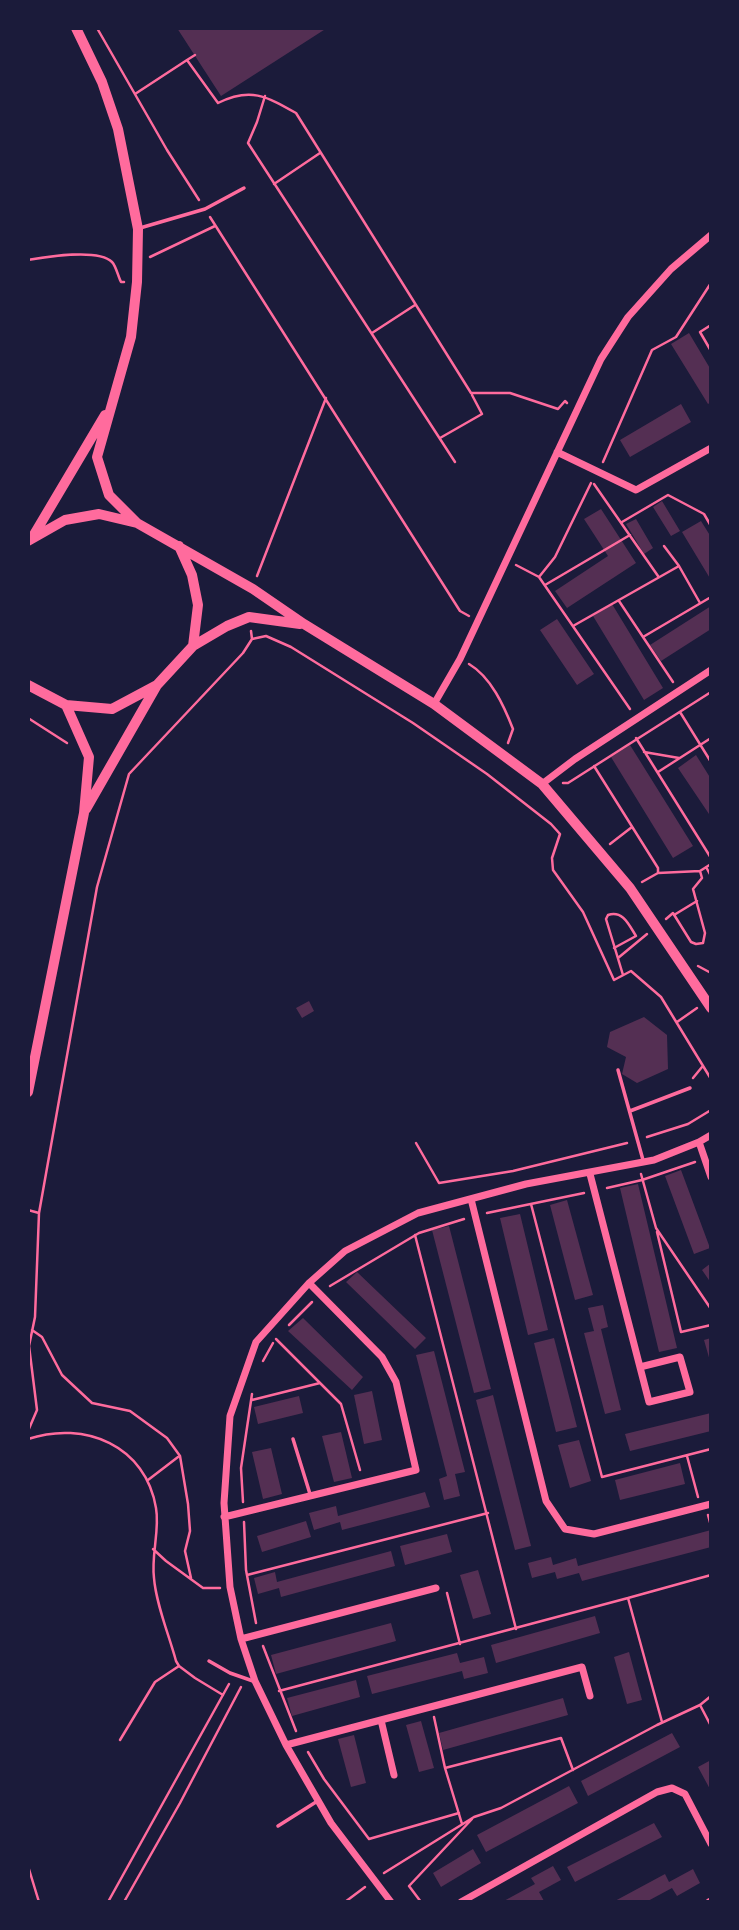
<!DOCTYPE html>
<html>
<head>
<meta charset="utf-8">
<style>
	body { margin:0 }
	#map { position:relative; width:739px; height:1930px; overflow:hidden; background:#1b1b3a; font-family:Helvetica,sans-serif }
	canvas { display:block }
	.frame { position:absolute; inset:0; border:30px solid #1b1b3a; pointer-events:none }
</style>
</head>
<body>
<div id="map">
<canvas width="739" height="1930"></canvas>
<div class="frame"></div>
</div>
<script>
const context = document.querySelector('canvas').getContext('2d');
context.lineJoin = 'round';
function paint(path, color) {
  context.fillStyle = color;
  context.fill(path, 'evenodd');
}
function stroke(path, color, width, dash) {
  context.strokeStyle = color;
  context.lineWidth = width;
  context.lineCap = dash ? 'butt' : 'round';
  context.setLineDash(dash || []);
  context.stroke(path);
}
const building = new Path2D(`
	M177 28H327L221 96Z
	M689 333 711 370V402L708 404 671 344Z
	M681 404 691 422 630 457 620 440Z
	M662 501 680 531 671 536 653 507Z
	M601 509 636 563 567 608 555 591 608 556 584 519Z
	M636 519 653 548 644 554 626 524Z
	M701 521 711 537V580L682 532Z
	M612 604 663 688 644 700 593 616Z
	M711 606V629L661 661 650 645Z
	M557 619 594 674 577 685 540 630Z
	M630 745 693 846 673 858 611 757Z
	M696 755 711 779V817L678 768Z
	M309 1001 314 1011 302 1018 296 1008Z
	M644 1017 667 1035 668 1069 637 1083 622 1074 626 1057 607 1047 610 1032Z
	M681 1170 710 1248 694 1254 665 1176Z
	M638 1184 677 1348 659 1352 620 1188Z
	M567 1200 593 1295 575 1300 550 1205Z
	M520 1214 548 1330 528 1335 500 1218Z
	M449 1226 491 1389 474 1393 432 1230Z
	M711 1263V1283L702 1270Z
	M357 1272 426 1338 415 1349 346 1282Z
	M603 1305 608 1327 601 1329 621 1410 605 1414 584 1333 594 1331 588 1308Z
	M303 1318 363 1377 352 1390 288 1331Z
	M554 1338 577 1427 556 1432 534 1343Z
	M711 1338V1361H710L704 1340Z
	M434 1351 465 1472 455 1474 460 1496 444 1500 439 1479 447 1476 416 1355Z
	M372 1391 382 1440 364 1444 354 1395Z
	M493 1395 531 1546 515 1550 476 1400Z
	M299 1396 303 1413 258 1424 254 1407Z
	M711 1413V1431L630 1451 625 1434Z
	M341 1432 352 1478 334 1482 322 1436Z
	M579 1440 591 1481 570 1488 558 1445Z
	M271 1448 282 1494 263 1499 252 1452Z
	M680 1463 685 1484 620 1500 615 1480Z
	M425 1492 430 1507 342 1530 340 1522 314 1530 309 1513 336 1506 338 1516Z
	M306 1521 311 1537 262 1552 257 1536Z
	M711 1530V1547L582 1581 579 1573 557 1579 555 1572 532 1578 528 1563 551 1557 553 1565 576 1558 578 1566Z
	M447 1534 452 1552 405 1565 400 1546Z
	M391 1551 395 1566 281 1597 279 1588 258 1594 254 1578 275 1572 277 1582Z
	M478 1570 491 1614 473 1619 460 1575Z
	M595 1616 600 1633 496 1663 491 1645Z
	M391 1623 396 1641 276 1674 271 1655Z
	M629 1652 642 1700 627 1704 614 1657Z
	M457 1653 460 1663 484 1657 488 1673 464 1679 462 1671 372 1694 367 1676Z
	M356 1680 360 1697 292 1716 287 1698Z
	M563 1698 568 1715 443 1750 439 1733Z
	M421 1721 434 1768 419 1772 406 1725Z
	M672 1733 680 1747 588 1796 581 1781Z
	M354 1735 366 1783 351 1787 338 1739Z
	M711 1760V1791L698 1767Z
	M569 1786 578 1803 486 1852 477 1835Z
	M654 1823 662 1837 575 1882 567 1867Z
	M473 1849 481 1863 441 1887 433 1873Z
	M553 1866 561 1880 539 1892 544 1901 502 1902 535 1884 531 1878Z
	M693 1869 700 1883 677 1896 672 1888 646 1902H613L665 1874 669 1882Z`);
const path = new Path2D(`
	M97 28 167 150 199 200
	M187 60 195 55
	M135 94 187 60 218 103C250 87 266 96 296 113L471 393H510L558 409 565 401 567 403
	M265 96 257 122 248 143 455 462
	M274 184 320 153
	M210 217 460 611 469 616
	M150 257 215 226
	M28 260C46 257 98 248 112 262 116 266 118 276 121 282H124
	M711 325 700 332 711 351
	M372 333 415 305
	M440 438 482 414 472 395
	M603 462 652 350 676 337 711 283
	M594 484 658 576
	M622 522 668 495 704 514 711 526
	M516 565 539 577 630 709
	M679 566 700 603
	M257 576 326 398
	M539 577 555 557 591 483
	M545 585 630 535
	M619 601 673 682
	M573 626 679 566 664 546
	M643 637 711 597
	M252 639 266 636 291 647 413 723 487 774 551 824 560 834 552 858 553 870 583 912 614 980 631 971 661 997 711 1079
	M469 664C491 677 504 706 513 729L508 743
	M680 712 711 762
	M28 718 67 743
	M636 738 711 858
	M644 752 679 758
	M594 766 658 868V873
	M658 772 711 738
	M563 783H568L711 692
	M610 844 632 827
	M706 867 711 876
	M642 882 658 873 700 871 711 864
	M674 915 697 901
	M666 919 673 913 691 942 696 944 703 943 705 933 693 889 702 878 700 871
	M614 948 636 936C629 925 623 910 608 915L606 919 623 975
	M618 958 647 934
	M698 966 711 973
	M677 1022 697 1008
	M693 1078 702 1067
	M647 1137 688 1124 711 1110
	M416 1143 439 1183 513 1171 627 1143
	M641 1174 656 1228 711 1309
	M607 1188 642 1180 695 1162
	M531 1204 602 1477 711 1449
	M28 1210 39 1213
	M487 1213 584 1193
	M657 1232 681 1332 711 1325
	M415 1235 516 1629
	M330 1286 419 1233 464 1219
	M289 1325 312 1302
	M32 1330 42 1337 62 1375 92 1403 130 1411 167 1438 180 1456 188 1504 190 1531 185 1551 191 1578
	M276 1339 341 1404 360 1470
	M263 1361 273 1343
	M252 1400 320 1383
	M28 1431 37 1410 29 1346 35 1317 39 1213 97 887 129 774 243 653 252 639 251 631
	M28 1439C85 1420 146 1446 156 1508 160 1530 151 1555 154 1578 156 1604 169 1635 176 1661L179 1666
	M687 1456 698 1497
	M148 1480 178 1457
	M243 1502 241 1468 252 1394
	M708 1515 711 1526
	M244 1522 246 1570 256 1623
	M153 1549 166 1561 203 1588H220
	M247 1575 488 1513
	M447 1593 460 1644
	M263 1646 296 1731
	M279 1691 628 1598
	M700 1705 711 1726
	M434 1717 445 1768 462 1824
	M662 1722 628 1598 711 1575
	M120 1740 155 1682 179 1666 195 1678 223 1695
	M308 1752 324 1779 369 1839 459 1813
	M445 1768 561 1738 573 1770
	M28 1866 39 1902
	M384 1873 474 1817 501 1808 657 1725 700 1705 711 1696
	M108 1902 229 1684
	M124 1902 180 1803 241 1687
	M345 1902 365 1887
	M421 1902 409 1886 472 1819`);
const service = new Path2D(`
	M140 228 205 209 244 188
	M618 1070 643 1160
	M630 1111 690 1088
	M293 1439 310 1494
	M209 1661 230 1673 253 1681
	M278 1826 316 1802`);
const minor = new Path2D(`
	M557 452 636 490 711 448
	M434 704 460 659 601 359 628 317 671 269 711 235
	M542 784 575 759 711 670
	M699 1142 711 1177
	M590 1174 649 1402 690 1392 680 1357 640 1367
	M471 1199 546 1501 565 1529 594 1534 711 1504
	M224 1517 416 1470 396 1382 382 1357 309 1283
	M241 1639 436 1588
	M381 1720 394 1775
	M286 1745 582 1667 590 1696
	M391 1902 331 1823 286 1745 255 1681 241 1639 230 1587 224 1503 230 1416 256 1342 309 1283 345 1251 418 1213 526 1184 654 1160 699 1142 711 1135
	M461 1902 657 1792 672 1788 685 1794 711 1844
	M709 1902 711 1901`);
const tertiary = new Path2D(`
	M76 28 102 82 118 129 138 229 137 282 131 337 97 457 109 495 137 523
	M32 538 105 415
	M28 541 65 520 99 514 137 523 253 589 304 624 434 704 542 784 630 888 711 1008
	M193 646 227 626 249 617 300 624
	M28 685 66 705 112 709 157 685 193 646 198 605 192 575 179 546
	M86 809 157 685
	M28 1092 84 813 89 757 66 705`);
paint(building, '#542f53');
stroke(path, '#ff6b9d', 2.5);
stroke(service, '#ff6b9d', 3.5);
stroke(minor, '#ff6b9d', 7);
stroke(tertiary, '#ff6b9d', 10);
</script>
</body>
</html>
